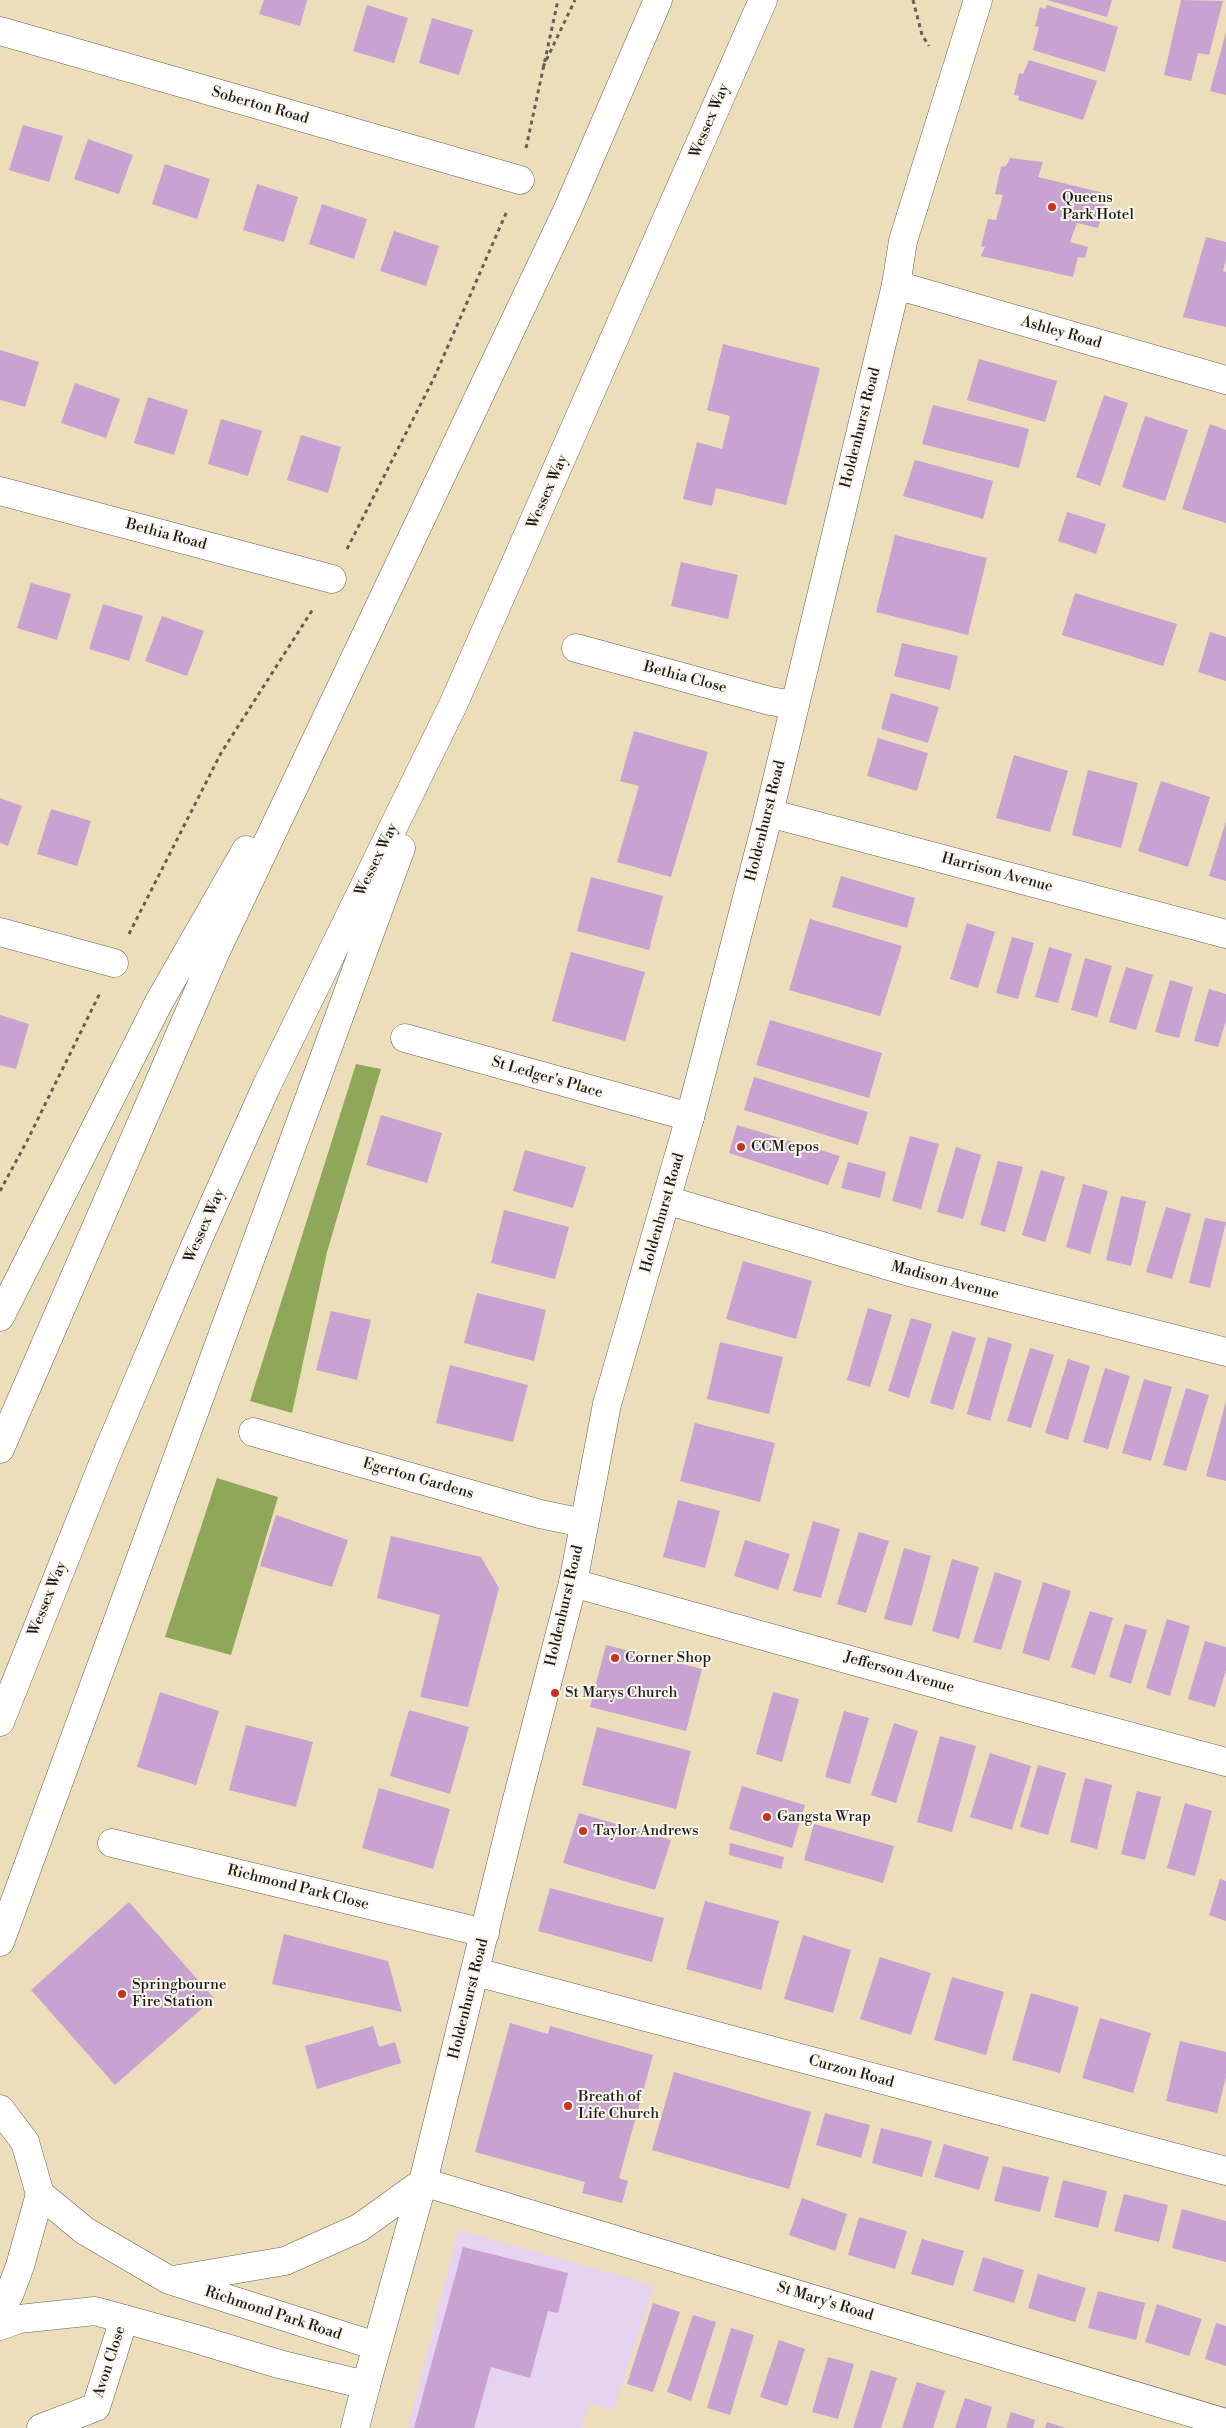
<!DOCTYPE html>
<html>
<head>
<meta charset="utf-8">
<style>
	body { margin:0 }
	canvas { display:block; background:#eddebb }
</style>
</head>
<body>
<canvas width="1226" height="2428"></canvas>
<script>
const context = document.querySelector('canvas').getContext('2d');
context.lineJoin = 'round';
function paint(path, color) {
  context.fillStyle = color;
  context.fill(path, 'evenodd');
}
function stroke(path, color, width, dash) {
  context.strokeStyle = color;
  context.lineWidth = width;
  context.lineCap = dash ? 'butt' : 'round';
  context.setLineDash(dash || []);
  context.stroke(path);
}
function drawText(font, color, halo, rows, align = 'center') {
  context.font = font + ' "Libre Bodoni",serif';
  context.lineWidth = 4;
  context.setLineDash([]);
  context.textBaseline = 'middle';
  context.strokeStyle = halo;
  context.fillStyle = color;
  for (const [text, x, y, turn = 0] of rows) {
    context.save();
    context.translate(x, y);
    context.rotate((+turn || 0) * Math.PI / 180);
    context.textAlign = isNaN(turn) ? turn : align;
    if (halo) context.strokeText(text, 0, 0);
    context.fillText(text, 0, 0);
    context.restore();
  }
}
const built = new Path2D(`
	M458 2230 654 2285 614 2410 589 2403 582 2428H408Z`);
const forest = new Path2D(`
	M356 1064 381 1069 327 1252 292 1413 250 1401Z
	M217 1478 278 1497 231 1655 165 1637Z`);
const building = new Path2D(`
	M264 0H307L300 26 259 14Z
	M1047 0H1112L1107 17Z
	M1181 0 1223 1 1209 55 1198 53 1191 81 1164 75Z
	M367 5 408 18 394 63 353 51Z
	M1047 5 1118 27 1105 72 1033 50 1039 27 1035 26 1040 7 1045 9Z
	M432 18 473 30 459 75 419 63Z
	M1226 32V95L1210 91Z
	M1029 60 1097 81 1083 120 1018 100 1019 96 1014 95 1019 73 1023 74Z
	M23 125 63 136 49 182 9 170Z
	M88 139 133 155 119 194 74 179Z
	M1010 158 1043 162 1038 177 1108 194 1098 228 1077 223 1070 242 1088 247 1085 258 1078 257 1073 277 981 256 985 247 981 246 988 219 996 220 1003 195 995 194 1001 167 1006 166Z
	M165 164 210 179 197 219 152 204Z
	M257 184 298 197 284 242 243 230Z
	M322 204 367 219 354 259 309 244Z
	M394 231 439 246 426 286 380 271Z
	M1206 237 1226 242V259L1223 271 1226 272V327L1183 317Z
	M723 344 820 368 786 505 716 488 712 506 683 499 697 442 722 449 730 416 707 410Z
	M0 350 39 362 25 407 0 400Z
	M979 359 1057 381 1045 422 967 400Z
	M75 383 120 399 106 438 61 423Z
	M1104 395 1128 403 1100 486 1076 477Z
	M148 397 188 410 174 455 134 443Z
	M933 405 1029 429 1019 468 922 444Z
	M1145 416 1188 430 1165 501 1122 487Z
	M221 419 262 431 248 476 208 464Z
	M1210 424 1226 430V523L1182 509Z
	M301 435 341 447 328 493 287 480Z
	M915 460 993 481 983 519 903 496Z
	M1067 512 1106 524 1096 554 1058 541Z
	M895 535 987 558 968 635 876 612Z
	M681 562 738 575 728 619 671 606Z
	M31 583 71 594 57 640 17 628Z
	M1075 593 1177 624 1163 666 1062 635Z
	M103 604 143 616 129 661 89 649Z
	M162 616 204 631 187 676 145 661Z
	M1210 632 1226 637V681L1198 672Z
	M902 643 958 656 950 690 894 676Z
	M891 693 939 707 928 743 881 729Z
	M634 731 708 752 671 877 617 862 639 786 620 781Z
	M878 738 928 753 917 791 867 776Z
	M1014 755 1068 771 1050 832 996 818Z
	M1088 770 1138 783 1121 848 1072 835Z
	M1161 781 1210 797 1188 867 1138 851Z
	M0 798 22 806 8 846 0 843Z
	M51 809 91 821 77 866 37 854Z
	M1226 821V881L1209 876Z
	M841 876 915 898 907 928 832 907Z
	M591 877 663 896 649 950 577 931Z
	M810 919 902 946 880 1016 789 990Z
	M967 923 995 932 978 988 950 979Z
	M1012 937 1034 943 1018 999 996 993Z
	M1049 947 1072 954 1058 1003 1035 997Z
	M571 952 645 972 625 1041 552 1021Z
	M1085 958 1112 966 1097 1017 1071 1010Z
	M1126 967 1153 975 1136 1030 1109 1022Z
	M1170 980 1193 987 1179 1038 1155 1032Z
	M1209 989 1226 994V1020L1218 1047 1194 1041Z
	M0 1015 29 1024 16 1069 0 1065Z
	M770 1020 882 1053 869 1098 756 1065Z
	M754 1077 868 1112 858 1145 744 1110Z
	M381 1115 442 1133 427 1183 366 1165Z
	M737 1125 840 1156 828 1185 729 1153Z
	M910 1136 939 1144 921 1209 892 1201Z
	M956 1147 981 1155 963 1219 937 1212Z
	M525 1150 586 1167 573 1208 513 1191Z
	M998 1161 1023 1167 1005 1232 980 1225Z
	M848 1162 886 1172 880 1198 841 1188Z
	M1041 1170 1065 1177 1045 1242 1022 1235Z
	M1083 1184 1108 1191 1090 1254 1066 1247Z
	M1121 1196 1146 1201 1131 1266 1106 1260Z
	M1166 1207 1191 1214 1172 1279 1146 1272Z
	M504 1210 569 1227 555 1279 491 1263Z
	M1205 1218 1226 1222 1210 1288 1189 1283Z
	M743 1261 812 1281 796 1339 726 1319Z
	M477 1293 546 1310 534 1361 464 1343Z
	M868 1308 892 1315 870 1387 847 1380Z
	M331 1311 371 1320 357 1380 316 1370Z
	M911 1318 932 1324 909 1398 888 1391Z
	M952 1331 976 1338 953 1410 930 1403Z
	M988 1337 1012 1344 990 1421 967 1414Z
	M720 1342 783 1357 769 1414 707 1399Z
	M1030 1348 1054 1355 1031 1428 1007 1421Z
	M1068 1359 1090 1366 1068 1440 1045 1433Z
	M450 1365 528 1385 513 1442 436 1423Z
	M1105 1368 1130 1376 1108 1449 1083 1442Z
	M1144 1379 1172 1387 1151 1461 1122 1453Z
	M1186 1388 1209 1395 1186 1471 1163 1465Z
	M1226 1401V1481L1206 1476Z
	M695 1423 775 1443 760 1502 680 1481Z
	M678 1500 720 1511 705 1568 663 1557Z
	M276 1515 348 1540 332 1587 260 1566Z
	M813 1521 840 1529 821 1598 793 1591Z
	M859 1532 889 1541 866 1613 837 1604Z
	M391 1536 481 1557 499 1588 468 1707 420 1697 440 1615 377 1598Z
	M745 1540 790 1554 778 1590 734 1576Z
	M904 1548 931 1556 912 1626 884 1619Z
	M952 1559 979 1567 959 1639 932 1631Z
	M995 1572 1022 1581 1001 1650 973 1642Z
	M1043 1582 1071 1591 1049 1661 1022 1653Z
	M1090 1611 1113 1618 1095 1675 1071 1667Z
	M1167 1619 1190 1626 1170 1696 1146 1688Z
	M1125 1624 1147 1630 1131 1684 1109 1677Z
	M1205 1641 1226 1647V1670L1215 1707 1188 1699Z
	M606 1645 702 1669 686 1731 590 1707Z
	M160 1692 219 1711 196 1785 137 1767Z
	M773 1692 799 1699 782 1762 756 1754Z
	M409 1710 469 1727 450 1794 390 1776Z
	M844 1711 869 1718 850 1784 825 1777Z
	M894 1723 918 1731 896 1803 871 1795Z
	M246 1725 313 1742 296 1807 229 1790Z
	M597 1727 691 1751 676 1809 582 1785Z
	M940 1736 976 1746 952 1832 917 1822Z
	M990 1753 1031 1766 1012 1830 970 1817Z
	M1038 1765 1066 1773 1048 1835 1020 1827Z
	M1085 1778 1112 1785 1097 1849 1070 1842Z
	M742 1786 805 1805 792 1848 729 1829Z
	M379 1788 450 1809 433 1869 362 1848Z
	M1137 1791 1161 1797 1145 1860 1121 1854Z
	M1185 1803 1212 1811 1195 1876 1167 1868Z
	M579 1813 671 1840 655 1890 563 1863Z
	M814 1824 894 1846 883 1883 804 1860Z
	M730 1843 784 1857 781 1869 729 1855Z
	M1220 1879 1226 1881V1921L1209 1915Z
	M550 1888 664 1918 652 1962 538 1931Z
	M705 1901 779 1921 761 1990 686 1969Z
	M129 1902 214 1998 115 2085 31 1990Z
	M284 1934 388 1961 402 2012 272 1984Z
	M803 1935 851 1950 833 2013 784 1999Z
	M880 1957 931 1973 911 2035 860 2019Z
	M952 1977 1004 1992 986 2055 934 2040Z
	M1031 1993 1079 2007 1060 2073 1012 2060Z
	M1100 2018 1151 2033 1133 2093 1082 2078Z
	M510 2023 548 2034 550 2026 653 2055 619 2178 628 2181 622 2203 582 2193 585 2182 475 2152Z
	M373 2026 379 2047 395 2042 401 2063 317 2089 305 2046Z
	M1180 2041 1226 2052V2077L1217 2113 1166 2101Z
	M674 2072 811 2112 789 2189 652 2150Z
	M825 2113 870 2125 861 2158 816 2145Z
	M881 2128 932 2141 922 2177 872 2163Z
	M944 2144 989 2157 979 2190 934 2177Z
	M1003 2166 1049 2177 1040 2212 994 2201Z
	M1063 2180 1107 2191 1098 2228 1054 2217Z
	M1124 2194 1168 2205 1159 2242 1114 2231Z
	M802 2198 847 2214 835 2251 789 2235Z
	M1182 2209 1226 2221V2262L1172 2248Z
	M859 2217 907 2231 895 2269 848 2255Z
	M922 2239 964 2251 953 2286 911 2274Z
	M463 2247 568 2273 558 2313 548 2311 530 2378 491 2367 474 2428H414Z
	M983 2257 1024 2270 1014 2303 973 2291Z
	M1038 2274 1086 2288 1075 2322 1028 2308Z
	M1098 2291 1145 2303 1136 2340 1088 2328Z
	M653 2303 680 2312 653 2392 627 2384Z
	M1157 2304 1202 2319 1189 2356 1145 2342Z
	M693 2315 716 2322 691 2401 667 2392Z
	M1216 2323 1226 2326V2366L1205 2359Z
	M731 2328 754 2335 730 2415 707 2408Z
	M779 2340 805 2349 787 2406 760 2397Z
	M828 2357 854 2364 838 2419 812 2412Z
	M871 2370 897 2378 881 2428H853Z
	M917 2382 945 2391 933 2428H902Z
	M965 2398 992 2407 986 2428H955Z
	M1011 2412 1035 2420 1033 2428H1006Z
	M1047 2422 1066 2428H1045Z`);
const path = new Path2D(`
	M913 0 922 35 929 46
	M543 67 575 0
	M526 148 558 0
	M347 549 434 378 507 211
	M129 934 221 753 313 609
	M0 1191 27 1141 100 993`);
const minor = new Path2D(`
	M0 31 520 180
	M896 285 903 241 978 0
	M0 491 332 579
	M576 648 770 701 794 705
	M769 813 1226 934
	M0 932 114 963
	M405 1038 690 1117
	M666 1200 913 1273 1226 1352
	M253 1432 540 1514 583 1523
	M573 1583 983 1697 1226 1762
	M112 1843 485 1933
	M476 1972 1226 2171
	M423 2182 1226 2423
	M41 2428 96 2407 124 2319
	M355 2428 366 2385`);
const major = new Path2D(`
	M0 2109 25 2142 40 2194 20 2266 9 2295 0 2306
	M40 2194 85 2231 169 2280 376 2346
	M173 2280 285 2261 359 2228 423 2182
	M0 2326 19 2319 95 2311 193 2338 279 2364 366 2385 423 2182 515 1807 573 1583 607 1404 690 1117 769 813 896 285 1226 380`);
const highway = new Path2D(`
	M0 1317 159 1002 246 850
	M0 1449 216 951 567 211 658 0
	M0 1722 106 1456 195 1246 267 1085 453 705 763 0
	M0 1942 401 848`);
const markers = [
	[1052,207,5,"#c8321e"],
	[741,1147,5,"#c8321e"],
	[615,1658,5,"#c8321e"],
	[555,1693,5,"#c8321e"],
	[767,1817,5,"#c8321e"],
	[583,1831,5,"#c8321e"],
	[122,1994,5,"#c8321e"],
	[568,2106,5,"#c8321e"]
];
const streetNames = [
	["Soberton Road",260,106,16],
	["Wessex Way",710,121,-67],
	["Ashley Road",1061,333,16],
	["Holdenhurst Road",861,428,-76],
	["Wessex Way",548,492,-66],
	["Bethia Road",166,535,15],
	["Bethia Close",685,678,15],
	["Holdenhurst Road",766,821,-76],
	["Wessex Way",377,860,-64],
	["Harrison Avenue",997,873,15],
	["St Ledger's Place",547,1078,16],
	["Holdenhurst Road",663,1213,-74],
	["Wessex Way",205,1226,-66],
	["Madison Avenue",945,1281,15],
	["Egerton Gardens",418,1479,16],
	["Wessex Way",48,1599,-68],
	["Holdenhurst Road",565,1606,-77],
	["Jefferson Avenue",899,1673,16],
	["Richmond Park Close",298,1888,14],
	["Holdenhurst Road",469,1999,-76],
	["Curzon Road",851,2072,15],
	["St Mary's Road",825,2302,17],
	["Richmond Park Road",273,2314,18],
	["Avon Close",110,2362,-72]
];
const poiNames = [
	["Queens",1062,198],
	["Park Hotel",1062,215],
	["CCM epos",751,1147],
	["Corner Shop",625,1658],
	["St Marys Church",565,1693],
	["Gangsta Wrap",777,1817],
	["Taylor Andrews",593,1831],
	["Springbourne",132,1985],
	["Fire Station",132,2002],
	["Breath of",578,2097],
	["Life Church",578,2114]
];
paint(built, '#e6d3f0');
paint(forest, '#8ea759');
paint(building, '#c8a2d0');
stroke(minor, '#656054', 29);
stroke(major, '#656054', 29);
stroke(highway, '#656054', 29);
stroke(path, '#656054', 3, [4, 4]);
stroke(minor, '#fff', 28);
stroke(major, '#fff', 28);
stroke(highway, '#fff', 28);
for (const [x, y, r, color] of markers) {
  const dot = new Path2D();
  dot.arc(x, y, r, 0, 2 * Math.PI);
  context.fillStyle = color;
  context.fill(dot);
  stroke(dot, '#fbf7ec', 2);
}
drawText('15px', '#1c1c1c', '#fbf7ec', streetNames);
drawText('15px', '#1c1c1c', '#fbf7ec', poiNames, 'left');
</script>
</body>
</html>
